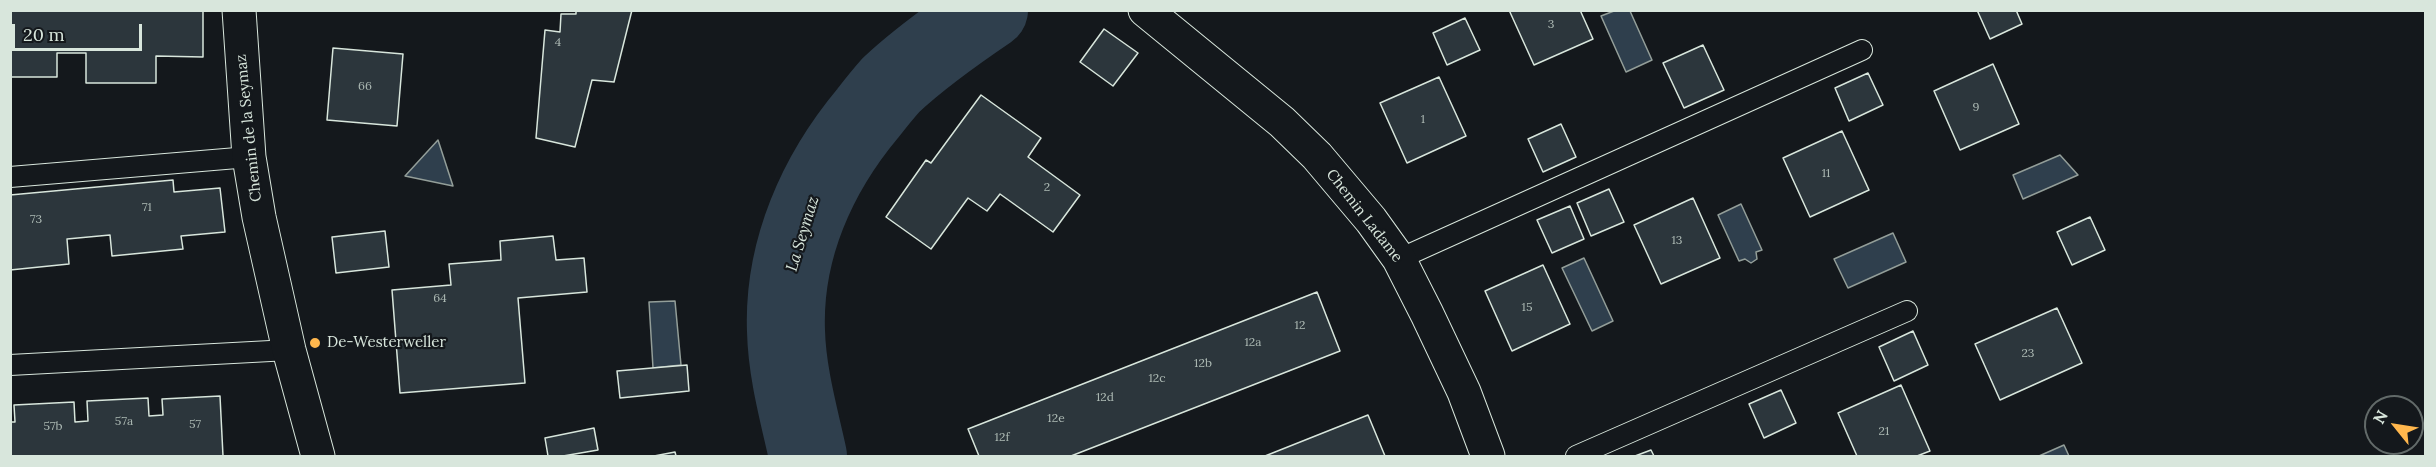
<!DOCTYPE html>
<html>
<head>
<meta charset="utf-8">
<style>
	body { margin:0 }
	#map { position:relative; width:2436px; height:467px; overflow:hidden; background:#14181c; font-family:Lora,serif }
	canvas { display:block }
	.frame { position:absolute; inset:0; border:12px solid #d8e6dc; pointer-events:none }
	.north { position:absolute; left:2364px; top:395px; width:60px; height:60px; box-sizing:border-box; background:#14181c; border:2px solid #626a69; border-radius:50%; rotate:300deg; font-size:16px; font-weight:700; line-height:24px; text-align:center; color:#d8e6dc }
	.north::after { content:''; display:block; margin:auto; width:21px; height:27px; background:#ffb74d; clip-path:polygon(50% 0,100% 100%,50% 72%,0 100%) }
	.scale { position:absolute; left:12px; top:24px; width:130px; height:27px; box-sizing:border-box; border:3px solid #d8e6dc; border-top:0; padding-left:8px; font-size:18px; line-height:21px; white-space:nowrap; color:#d8e6dc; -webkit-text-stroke:4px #14181c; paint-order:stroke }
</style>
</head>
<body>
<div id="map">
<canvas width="2436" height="467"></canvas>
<div class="frame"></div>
<div class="north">N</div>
<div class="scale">20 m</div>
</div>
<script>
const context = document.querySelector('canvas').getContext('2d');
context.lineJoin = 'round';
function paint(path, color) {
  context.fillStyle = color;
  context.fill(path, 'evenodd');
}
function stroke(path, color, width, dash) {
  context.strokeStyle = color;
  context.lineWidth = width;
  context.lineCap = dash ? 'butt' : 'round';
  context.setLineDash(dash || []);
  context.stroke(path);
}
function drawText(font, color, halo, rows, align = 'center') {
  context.font = font + ' Lora,serif';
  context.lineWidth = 4.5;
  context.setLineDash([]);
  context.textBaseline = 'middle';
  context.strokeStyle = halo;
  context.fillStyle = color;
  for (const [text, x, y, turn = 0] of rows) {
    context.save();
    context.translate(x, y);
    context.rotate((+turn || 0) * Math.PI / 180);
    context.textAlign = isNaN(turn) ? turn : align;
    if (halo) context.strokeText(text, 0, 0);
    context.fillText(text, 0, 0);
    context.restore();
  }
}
const green = new Path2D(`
	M827 431 832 456H816L812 435Z`);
const water = new Path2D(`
	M1614 11H1630L1652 60 1626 72 1601 16Z
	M438 140 453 186 405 176Z
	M2060 155 2078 175 2023 199 2013 175Z
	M1741 204 1762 250 1756 252 1757 259 1751 263 1745 259 1739 261 1718 215Z
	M1893 233 1906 262 1848 288 1834 259Z
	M1584 258 1613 321 1592 331 1562 268Z
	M675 301 681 365 653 368 649 302Z
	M2064 445 2069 456H2039Z`);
const river = new Path2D(`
	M808 456C799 415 787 373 786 331 783 250 817 174 868 113 875 104 883 94 891 85 921 57 955 33 989 10`);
const building = new Path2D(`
	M10 10H203V57L156 56V83H86V53H57V77H10Z
	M576 10H632L614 82 592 80 575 147 536 138 545 30 560 32 561 14H576Z
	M1509 10H1580L1593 39 1534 65Z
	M1977 10H2016L2022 24 1990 39Z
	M1465 18 1480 50 1447 65 1433 33Z
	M1104 29 1138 53 1113 86 1080 62Z
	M1703 45 1724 90 1684 108 1663 63Z
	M333 48 403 54 397 126 327 120Z
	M1993 64 2019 124 1960 150 1934 91Z
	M1868 73 1883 105 1849 121 1835 88Z
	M1439 77 1466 136 1407 163 1380 103Z
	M981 95 1041 138 1028 157 1080 195 1053 232 1000 194 987 211 968 198 931 249 886 217 926 160 931 163Z
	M1561 124 1576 157 1543 172 1528 139Z
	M1842 131 1869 190 1810 217 1783 158Z
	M173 180 174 192 220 188 225 232 181 236 183 249 112 256 110 235 67 239 69 264 10 270V195Z
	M1609 189 1624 222 1591 236 1577 203Z
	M1693 198 1720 258 1661 284 1634 225Z
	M1570 206 1584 239 1552 253 1537 220Z
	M2090 217 2105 250 2072 265 2057 232Z
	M385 231 389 267 336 273 332 237Z
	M553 236 556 260 584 258 587 292 518 298 525 383 400 393 392 290 451 285 449 264 501 260 500 241Z
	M1543 265 1570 324 1512 351 1485 291Z
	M1317 292 1340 351 1071 456H979L968 429Z
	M2057 308 2082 363 2000 400 1975 344Z
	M1913 331 1928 365 1894 381 1879 347Z
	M687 365 689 391 620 398 617 371Z
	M1901 385 1930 451 1917 456H1857L1838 413Z
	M1781 390 1796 423 1764 438 1749 404Z
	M220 396 223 456H10V422H15L14 405 74 402 75 422 88 421 87 401 148 398 149 416 163 415 162 399Z
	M1368 415 1385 456H1265Z
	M594 428 598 450 563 456H548L545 438Z
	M1651 450 1654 456H1635Z
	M675 452 676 456H654Z`);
const lane = new Path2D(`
	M10 177 249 157
	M1399 259 1862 50
	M10 365 289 350
	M1576 456 1907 311`);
const street = new Path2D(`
	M1145 10 1282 122 1317 156 1371 220 1399 259 1427 314 1464 392 1488 456`);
const secondary = new Path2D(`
	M239 10 249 157 259 217 289 350 318 456`);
const markers = [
	[315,343,6,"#ffb74d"]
];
const numberNames = [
	["3",1551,25],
	["4",558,43],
	["66",365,87],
	["9",1976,108],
	["1",1423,120],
	["11",1826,174],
	["2",1047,188],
	["71",147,208],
	["73",36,220],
	["13",1677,241],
	["64",440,299],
	["15",1527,308],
	["12",1300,326],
	["12a",1253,343],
	["23",2028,354],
	["12b",1203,364],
	["12c",1157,379],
	["12d",1105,398],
	["12e",1056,419],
	["57a",124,422],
	["57",195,425],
	["57b",53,427],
	["21",1884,432],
	["12f",1002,438]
];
const streetNames = [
	["Chemin de la Seymaz",249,128,-96],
	["Chemin Ladame",1364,216,52]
];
const poiNames = [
	["De-Westerweller",327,343]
];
const waterNames = [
	["La Seymaz",803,234,-73]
];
paint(green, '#1a2d24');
stroke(green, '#939e99', 1.5);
paint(water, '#2f3f4d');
stroke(water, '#939e99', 1.5);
stroke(river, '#2f3f4d', 78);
paint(building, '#2c363c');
stroke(building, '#d8e6dc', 1.5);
stroke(lane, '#d8e6dc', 22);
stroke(street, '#d8e6dc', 35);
stroke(secondary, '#d8e6dc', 35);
stroke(lane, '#14181c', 20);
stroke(street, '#14181c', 33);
stroke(secondary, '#14181c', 33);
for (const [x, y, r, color] of markers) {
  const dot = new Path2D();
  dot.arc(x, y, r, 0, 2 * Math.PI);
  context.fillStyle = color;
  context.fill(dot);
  stroke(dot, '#14181c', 2);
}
drawText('12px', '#adbab4', null, numberNames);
drawText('15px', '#d8e6dc', '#14181c', streetNames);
drawText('15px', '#d8e6dc', '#14181c', poiNames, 'left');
drawText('italic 16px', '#d8e6dc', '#14181c', waterNames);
</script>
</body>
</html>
